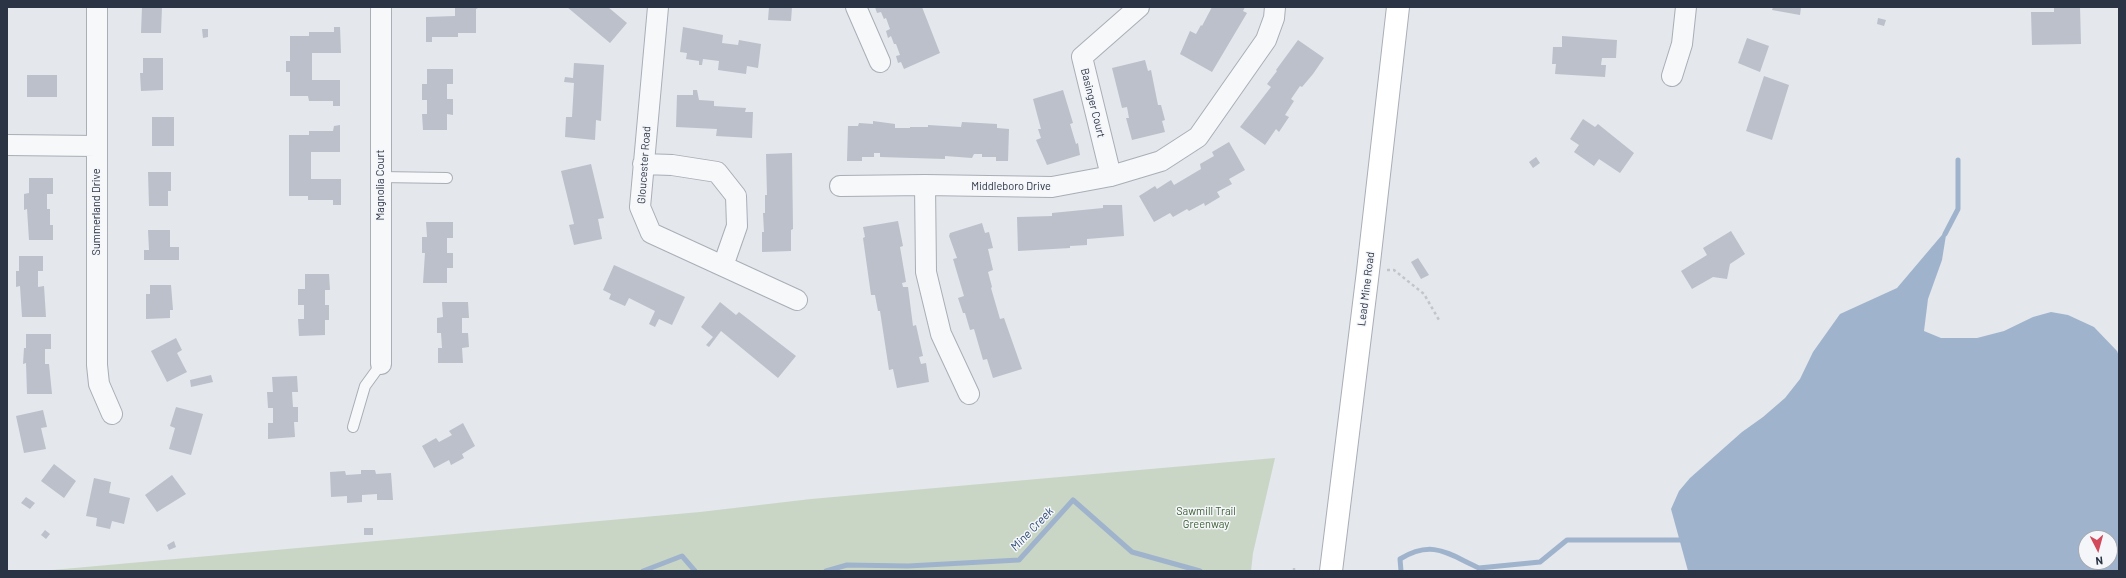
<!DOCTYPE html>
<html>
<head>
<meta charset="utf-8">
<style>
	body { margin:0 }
	#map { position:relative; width:2126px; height:578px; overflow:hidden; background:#e4e7ec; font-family:Barlow,sans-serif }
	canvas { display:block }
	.frame { position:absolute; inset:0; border:8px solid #2b3445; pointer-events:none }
	.north { position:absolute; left:2078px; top:530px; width:40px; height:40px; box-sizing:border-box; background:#f4f6f9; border:1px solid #a4a8b1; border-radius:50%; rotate:174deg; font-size:11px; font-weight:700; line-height:16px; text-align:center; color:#2b3445 }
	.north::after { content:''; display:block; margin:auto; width:14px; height:18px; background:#d1495b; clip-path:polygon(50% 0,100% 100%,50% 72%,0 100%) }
</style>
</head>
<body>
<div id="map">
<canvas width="2126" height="578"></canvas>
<div class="frame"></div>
<div class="north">N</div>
</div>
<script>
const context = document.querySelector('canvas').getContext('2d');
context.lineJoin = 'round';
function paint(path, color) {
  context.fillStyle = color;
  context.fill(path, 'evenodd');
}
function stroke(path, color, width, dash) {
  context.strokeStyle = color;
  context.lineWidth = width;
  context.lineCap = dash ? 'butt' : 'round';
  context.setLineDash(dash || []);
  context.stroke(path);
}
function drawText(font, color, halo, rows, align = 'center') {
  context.font = font + ' Barlow,sans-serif';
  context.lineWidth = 3;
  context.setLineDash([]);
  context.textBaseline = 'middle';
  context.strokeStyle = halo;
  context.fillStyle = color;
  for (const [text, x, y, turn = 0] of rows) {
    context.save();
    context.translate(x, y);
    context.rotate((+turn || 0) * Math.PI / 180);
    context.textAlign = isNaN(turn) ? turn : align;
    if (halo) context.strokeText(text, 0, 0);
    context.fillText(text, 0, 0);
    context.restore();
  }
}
const green = new Path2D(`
	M1275 458 1253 553 1251 571H41L700 512 811 499Z`);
const water = new Path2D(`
	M1947 229 1942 260 1928 299 1924 331 1941 338H1977L2004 331 2033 317 2051 312 2068 315 2094 327 2117 351 2119 356V571H1688L1671 509 1679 491 1690 478 1742 432 1763 417 1785 398 1800 379 1813 352 1840 314 1897 288ZM2086 538H2110V562H2086Z`);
const stream = new Path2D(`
	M1945 234 1958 209V160
	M1479 568 1540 562 1567 540H1681L1685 537
	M643 571 682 556 695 571
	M826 571 847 565 908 566 1019 560 1073 500 1132 552 1200 571
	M1401 571 1400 559C1433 539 1448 554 1479 568L1482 571`);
const building = new Path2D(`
	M142 7H162L161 33H141Z
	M455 7H480L476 9V33H458V37H432V42H426V17L455 16Z
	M567 7H608L627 23 610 43Z
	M769 7H792L791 21 768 20Z
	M875 7H922L940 53 904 69 901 62 898 63 896 56 900 55 896 44H894L891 36 888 38 886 31 890 29 886 18 884 19 881 12 877 13Z
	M1212 7H1245L1243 11 1247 13 1212 72 1180 54 1190 31 1196 34 1201 25 1202 26Z
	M1773 7H1801L1800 15 1772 10Z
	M2054 7H2080L2081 44 2032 45 2031 12H2054Z
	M1878 18 1886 20 1884 26 1877 24Z
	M334 27H340L341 53H312V80H340V106H333V101H309L308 96H290V72H286V61H290V36H309V32H334Z
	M683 27 723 35 722 43 738 45 739 40 761 44 758 68 747 66 746 74 718 70 719 61 703 59 702 65H699V61L686 59 687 53 680 52Z
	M202 29H208V37L203 38Z
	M1562 36 1617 40 1616 58H1602L1601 65H1606L1605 77 1555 74 1556 64H1552L1553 47H1562Z
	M1747 38 1769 46 1760 72 1738 63Z
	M1298 40 1324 58 1313 74 1302 87 1300 86 1291 99 1294 101 1285 115 1289 117 1279 132 1276 129 1265 145 1240 127 1271 87 1267 84 1277 71 1276 70Z
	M143 58H163V90L141 91 140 73H143Z
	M1145 60 1148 71 1151 70 1158 105H1161L1165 120 1162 121 1165 132 1132 140 1126 118H1129L1127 107 1122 108 1112 68Z
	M574 63 604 65 601 121 596 120 595 140 565 137 566 117H572L574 83 564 82 565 77 573 78Z
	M427 69H453V84H447V99H453V115L447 114V130H423L422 114H427V100H422V84H427Z
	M27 75H57V97H27Z
	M1764 76 1789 85 1772 140 1746 131Z
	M693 90H697L699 100 714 101V106L746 108 745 112H753L752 138 716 136 717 129 676 127 677 95H693Z
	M1063 90 1073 123 1070 124 1076 144 1078 143 1080 155 1047 165 1036 140 1041 138 1038 129H1041L1033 99Z
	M152 117H174V146H152Z
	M1583 119 1595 127 1598 124 1634 153 1620 173 1599 159 1594 166 1574 152 1579 145 1570 139Z
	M873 121 895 124V128H910V127H928V125L961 127 962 122 997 124V128L1009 129 1008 161H996V157H982V154H974L972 158 945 156V159L880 157V153H874V157H862V161H847L848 126H858L859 123 873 124Z
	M340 125V152H311V179H341V205H333V200H308V196H289V135H309V131H333L334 126Z
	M1229 142 1245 170 1229 179 1232 184 1217 192 1220 197 1205 206 1204 203 1189 211 1187 209 1173 217 1170 213 1154 222 1139 196 1155 186 1157 189 1171 180 1174 185 1201 169 1200 164 1214 156 1212 152Z
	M792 153 793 229 791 230V251L762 252V232H764L763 213H765V195H767L766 154Z
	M1536 157 1540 163 1533 168 1529 162Z
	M591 164 604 218 598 219 602 239 574 245 569 225 574 224 561 171Z
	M148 172H171V191H168V206H149Z
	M29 178H53V194H47V209H50V225H53V240H29L27 209 24 210V194L29 193Z
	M1103 205H1122L1124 236 1087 239V245L1070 246V248L1018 251 1017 217 1052 216V213L1103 208Z
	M898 221 903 246 900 247 906 282 902 283 903 287H908L913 326 916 325 923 356 919 357 921 364 926 363 929 382 897 388 893 369 889 370 880 311H878L875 295H871L863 238 865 237 863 227Z
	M426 222H453V238H447V253H453V268H447V283H423L425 253H422V237H427Z
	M982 223 985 233 989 232 993 248 988 249 993 270 988 272 992 287 991 288 1000 319 1004 318 1022 369 993 378 987 359 983 360 974 329 970 330 965 313H963L958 298 964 296 953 259 957 258 949 236 950 233Z
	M148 230H170V247H179V260H144V250H149Z
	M1731 231 1745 254 1730 264 1727 279 1713 277 1692 289 1681 271 1707 255 1703 248Z
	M19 256H43V271H38V287L44 286 46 317H22L20 286 16 287V271H19Z
	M1418 258 1429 275 1421 279 1411 262Z
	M614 265 685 297 672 325 659 319 655 327 649 324 655 311 629 298 625 306 609 299 611 294 603 290Z
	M305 274H329L330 290H325V305H329V320H325V335L299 336 298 319H304V305H298V289H305Z
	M150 285H171L173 310H170V318L146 319V294H150Z
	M442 302H468L469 318H462V333H468L469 347 462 348 463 363H438V348H442L441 333H437V318L443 317Z
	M720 302 736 315 739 312 796 356 778 378 721 331 709 347 706 345 713 337 701 327Z
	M26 334H51V349H45V364H49L52 394H27L26 363 23 364 24 348H26Z
	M176 338 182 350 177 353 187 372 167 382 151 351Z
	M211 375 213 382 191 387 190 380Z
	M297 376 298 392H292L293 407H298V422H294L295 437 268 439V423H273V408H268L267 392H273L272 377Z
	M176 407 203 414 191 455 169 449 175 428 170 426Z
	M43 410 47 427 41 428 46 449 24 453 16 416Z
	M463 423 475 446 462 454 464 458 451 465 449 460 434 468 422 446 436 438 439 442 452 435 449 431Z
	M54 464 76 481 64 498 41 481Z
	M361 470H375L376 474 391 473 393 500H377V494L362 495V502L347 503V496L331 497 330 472 345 471 346 475 361 474Z
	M172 475 186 494 157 512 145 495Z
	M94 478 111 482 109 493 130 498 124 524 112 521 110 529 96 526 97 518 86 516Z
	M26 497 35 503 30 509 21 503Z
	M364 528H373V535H364Z
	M45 530 50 534 46 539 41 535Z
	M174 541 176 547 169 550 167 545Z`);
const path = new Path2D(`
	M1387 270H1394L1424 294 1439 320
	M1294 571V565`);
const service = new Path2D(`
	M380 177 447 178
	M353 427 365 386 381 364`);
const minor = new Path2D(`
	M97 7V365L99 384 112 414
	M381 7V364
	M658 7 640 207 651 233 797 300
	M856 7 880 62
	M1672 76 1682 44 1686 7
	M7 145 96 146
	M643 164 672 165 717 172 736 196 737 226 723 266
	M1111 176 1082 57 1139 7
	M840 186 925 185
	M969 394 941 334 926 272 925 185 1052 187 1111 176 1161 161 1198 137 1266 40 1274 18 1275 7`);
const secondary = new Path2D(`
	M1331 571 1368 271 1398 7`);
const streetNames = [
	["Basinger Court",1093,103,76],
	["Gloucester Road",644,165,-86],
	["Magnolia Court",380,185,-90],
	["Middleboro Drive",1011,186],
	["Summerland Drive",96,212,-90],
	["Lead Mine Road",1366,289,-83]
];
const parkNames = [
	["Sawmill Trail",1206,511],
	["Greenway",1206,524]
];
const waterNames = [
	["Mine Creek",1032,529,-46]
];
paint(green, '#c9d6c5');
paint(water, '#9fb4cc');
stroke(stream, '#9fb4cc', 5);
paint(building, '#bbc0ca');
stroke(service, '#a9aeb7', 12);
stroke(minor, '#a9aeb7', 22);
stroke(secondary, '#a9aeb7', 24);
stroke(path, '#c2c5cb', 2.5, [3, 3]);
stroke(service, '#f7f8fa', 10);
stroke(minor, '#f7f8fa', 20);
stroke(secondary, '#fff', 22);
drawText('11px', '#2b3445', '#f4f6f9', streetNames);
drawText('11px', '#3f6138', '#f4f6f9', parkNames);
drawText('italic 12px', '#34527a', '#f4f6f9', waterNames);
</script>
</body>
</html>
